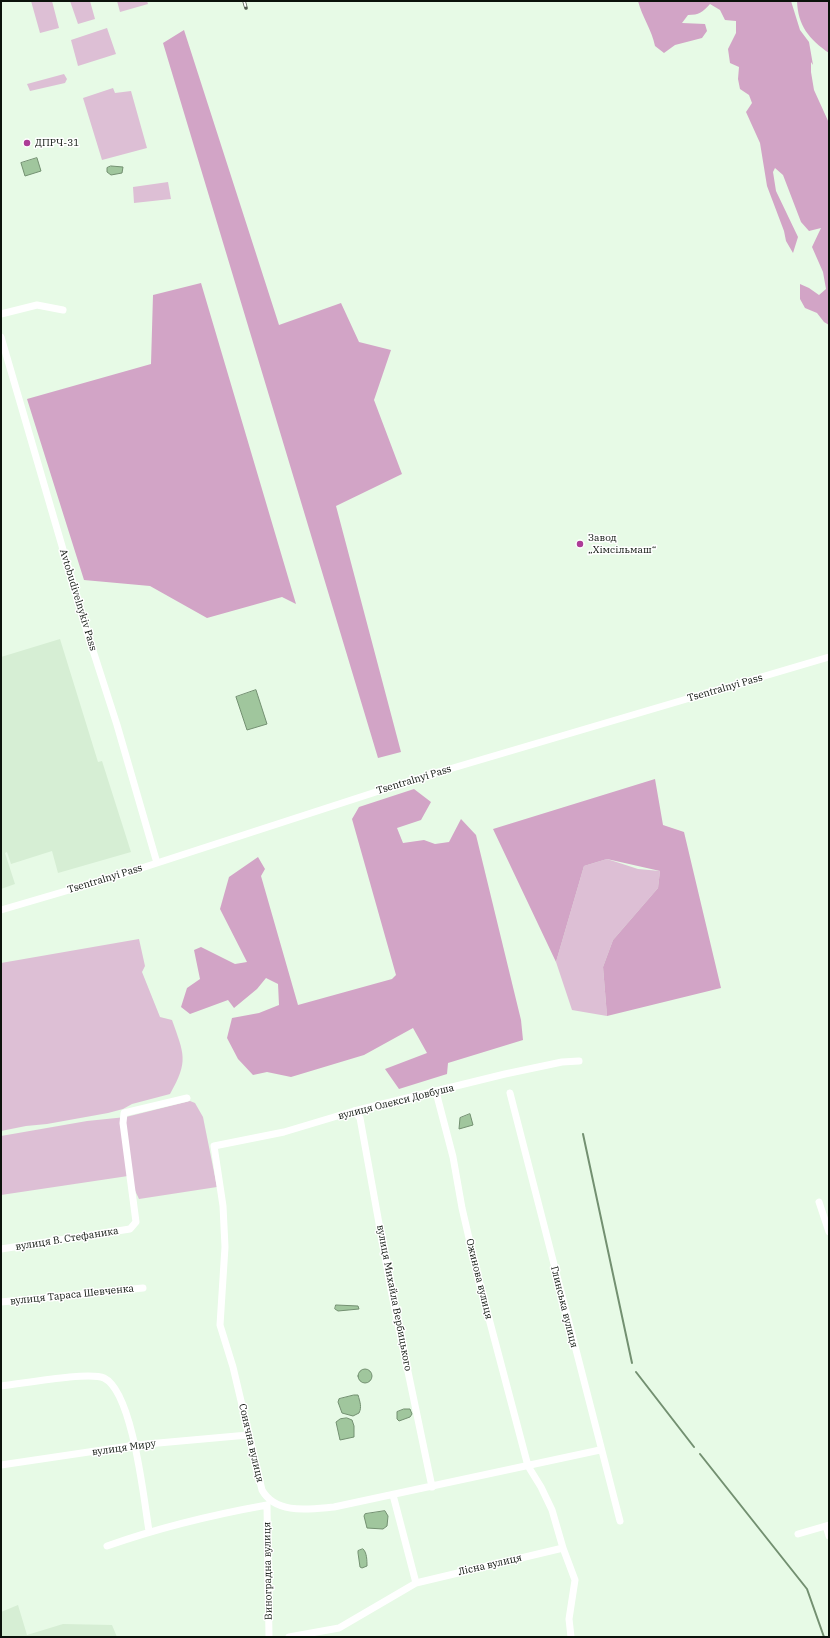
<!DOCTYPE html>
<html>
<head>
<meta charset="utf-8">
<style>
	body { margin:0 }
	#map { position:relative; width:830px; height:1638px; overflow:hidden; background:#e7fae6; font-family:"IBM Plex Serif",serif }
	canvas { display:block }
	.frame { position:absolute; inset:0; border:2px solid #0b120b; pointer-events:none }
</style>
</head>
<body>
<div id="map">
<canvas width="830" height="1638"></canvas>
<div class="frame"></div>
</div>
<script>
const context = document.querySelector('canvas').getContext('2d');
context.lineJoin = 'round';
function paint(path, color) {
  context.fillStyle = color;
  context.fill(path, 'evenodd');
}
function stroke(path, color, width, dash) {
  context.strokeStyle = color;
  context.lineWidth = width;
  context.lineCap = dash ? 'butt' : 'round';
  context.setLineDash(dash || []);
  context.stroke(path);
}
function drawText(font, color, halo, rows, align = 'center') {
  context.font = font + ' "IBM Plex Serif",serif';
  context.lineWidth = 3;
  context.setLineDash([]);
  context.textBaseline = 'middle';
  context.strokeStyle = halo;
  context.fillStyle = color;
  for (const [text, x, y, turn = 0] of rows) {
    context.save();
    context.translate(x, y);
    context.rotate((+turn || 0) * Math.PI / 180);
    context.textAlign = isNaN(turn) ? turn : align;
    if (halo) context.strokeText(text, 0, 0);
    context.fillText(text, 0, 0);
    context.restore();
  }
}
const built = new Path2D(`
	M60 639 98 762 102 761 131 852 58 873 52 851 11 864 7 852 5 853 15 884 1 889V657Z
	M18 1605 27 1635 63 1624 112 1625 117 1637H1V1612Z`);
const green = new Path2D(`
	M31 1H52L59 28 40 33Z
	M70 1H90L95 19 78 24Z
	M117 1H147L148 4 120 12Z
	M107 28 116 54 78 66 71 40Z
	M64 74 67 79 65 83 30 91 27 84Z
	M113 88 115 93 131 91 147 148 102 160 83 98Z
	M168 182 171 199 134 203 133 187Z
	M607 859 638 869 660 871 658 888 613 940 603 967 607 1016 572 1010 556 962 584 866Z
	M139 939 145 966 142 972 160 1017 172 1020C184 1054 189 1061 170 1094L132 1104 123 1109 108 1113 47 1124 26 1126 1 1131V963Z
	M190 1101 195 1103 203 1117 217 1187 139 1199 128 1176 1 1195V1136L87 1121 126 1117Z`);
const forest = new Path2D(`
	M638 1H791L800 30 809 42 813 65 811 62V72L814 90 829 123V325L824 322 817 313 805 308 800 299V284L809 288 819 295 826 289 823 272 812 247 821 228 809 231 801 222 783 175 775 168 773 172 776 191 798 237 793 253 786 241 784 231 767 186 760 143 746 112 752 103 749 95 740 89 738 79 739 67 730 63 728 49 736 33V21L725 20 720 10 710 4C703 12 699 15 688 15L682 23 705 24 707 31 702 38 675 45 664 53 655 46C652 30 642 17 638 1Z
	M797 1H829V53C809 39 798 26 797 1Z
	M184 30 279 325 341 303 359 342 391 350 374 400 402 474 336 506 401 752 378 758 163 43Z
	M201 283 296 604 282 597 207 618 150 586 84 580 27 399 151 364 153 295Z
	M655 779 663 825 684 832 721 988 607 1016 603 967 613 940 658 888 660 871 607 859 584 866 556 962 493 829Z
	M414 789 431 802 421 820 397 828 403 843 424 840 435 844 449 842 461 819 476 835 521 1020 523 1040 448 1063 447 1074 399 1089 385 1069 427 1053 413 1028 364 1055 291 1077 267 1072 253 1075 238 1059 227 1038 232 1018 259 1013 279 1005 278 984 266 978 257 989 234 1008 228 1000 190 1014 181 1007 187 988 200 979 194 950 201 947 235 964 247 962 220 909 229 877 258 857 265 869 261 876 298 1005 392 979 396 975 352 819 359 807Z`);
const water = new Path2D(`
	M37 158 41 171 25 176 21 163Z
	M111 166 123 167 122 173 111 175 107 172V168Z
	M256 690 267 724 247 730 236 697Z
	M470 1114 473 1125 459 1129 460 1118Z
	M336 1305 358 1306 359 1309 338 1311 335 1309Z
	M358 1376a7 7 0 1 1 14 0a7 7 0 1 1-14 0Z
	M354 1395H358C360 1402 362 1407 359 1413L353 1416 342 1413 338 1402 339 1399Z
	M404 1409H410L412 1414 410 1417 399 1421 397 1419V1412Z
	M347 1418 352 1420 354 1426V1437L340 1440 336 1422 340 1419Z
	M385 1511 388 1516 387 1526 383 1529 367 1528 364 1516 365 1514Z
	M363 1549C367 1552 367 1561 367 1566L362 1568 360 1567 358 1553V1551Z`);
const stream = new Path2D(`
	M583 1134 632 1363
	M636 1372 694 1447
	M700 1454 807 1589 824 1637`);
const minor = new Path2D(`
	M1 314 37 305 63 310
	M1 337 88 635 117 725 157 863
	M1 910 117 876 419 778 829 657
	M579 1061 562 1062 505 1074 354 1111 284 1132 214 1146 223 1206 225 1247 220 1325 233 1367 262 1490C276 1515 310 1509 334 1507L600 1450
	M436 1092 453 1157 462 1208 478 1277 528 1466 541 1487 552 1510 563 1548 575 1580 569 1619 571 1637
	M510 1093 620 1521
	M354 1111 360 1118 391 1290 432 1487
	M819 1202 829 1232
	M1 1249 130 1229 136 1222 123 1123 124 1113 187 1098
	M1 1302 143 1288
	M1 1386C21 1384 89 1371 104 1378 133 1392 144 1501 149 1531
	M1 1465 136 1445 248 1435
	M393 1495 416 1583
	M267 1505 269 1637
	M826 1526 829 1536
	M798 1534 829 1525
	M107 1546C161 1527 211 1515 267 1505
	M289 1637 339 1628 416 1583 563 1548`);
const rail = new Path2D(`
	M244 1 246 8`);
const markers = [
	[27,143,4,"#ad3c97"],
	[580,544,4,"#ad3c97"]
];
const poiNames = [
	["ДПРЧ-31",35,143],
	["Завод",588,538],
	["„Хімсільмаш“",588,550]
];
const streetNames = [
	["Avtobudivelnykiv Pass",78,600,73],
	["Tsentralnyi Pass",725,688,-16],
	["Tsentralnyi Pass",414,780,-17],
	["Tsentralnyi Pass",105,879,-17],
	["вулиця Олекси Довбуша",396,1102,-14],
	["вулиця В. Стефаника",67,1239,-9],
	["Ожинова вулиця",479,1279,76],
	["вулиця Тараса Шевченка",72,1295,-6],
	["вулиця Михайла Вербицького",394,1298,79],
	["Глинська вулиця",564,1307,76],
	["Сонячна вулиця",251,1443,77],
	["вулиця Миру",124,1448,-8],
	["Лісна вулиця",490,1565,-13],
	["Виноградна вулиця",268,1571,-91]
];
paint(built, '#d6eed4');
paint(green, '#ddbfd5');
paint(forest, '#d2a4c6');
paint(water, '#a0c69d');
stroke(water, '#739071', 1);
stroke(stream, '#739071', 2);
stroke(minor, '#fff', 7);
stroke(rail, '#505b4f', 3.5);
stroke(rail, '#fff', 2, [6]);
for (const [x, y, r, color] of markers) {
  const dot = new Path2D();
  dot.arc(x, y, r, 0, 2 * Math.PI);
  context.fillStyle = color;
  context.fill(dot);
  stroke(dot, '#fff', 1.5);
}
drawText('10px', '#0b120b', '#fff', poiNames, 'left');
drawText('10px', '#0b120b', '#fff', streetNames);
</script>
</body>
</html>
